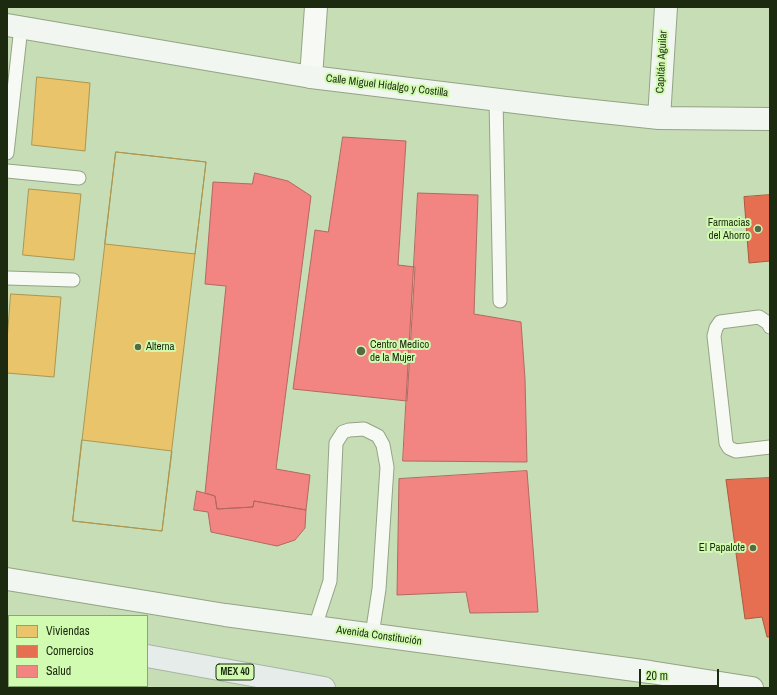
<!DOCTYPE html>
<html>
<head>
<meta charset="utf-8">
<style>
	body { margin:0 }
	#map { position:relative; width:777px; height:695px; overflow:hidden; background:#c7ddb5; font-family:"Archivo Narrow",sans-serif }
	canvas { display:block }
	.frame { position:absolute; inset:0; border:8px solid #1c2b0f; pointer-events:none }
	.legend { position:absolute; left:8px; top:615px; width:140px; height:72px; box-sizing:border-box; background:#d2fbb2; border:1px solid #89a871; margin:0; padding:5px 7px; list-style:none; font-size:12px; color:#1c2b0f }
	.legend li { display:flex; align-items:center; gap:8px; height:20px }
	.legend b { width:20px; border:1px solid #89a871 }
	.scale { position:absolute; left:639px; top:669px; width:80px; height:18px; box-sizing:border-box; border:2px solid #1c2b0f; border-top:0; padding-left:5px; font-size:12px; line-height:14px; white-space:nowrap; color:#1c2b0f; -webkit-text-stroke:3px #d2fbb2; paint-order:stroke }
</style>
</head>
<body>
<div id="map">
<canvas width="777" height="695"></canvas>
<div class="frame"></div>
<ul class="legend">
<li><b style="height:11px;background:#e9c46a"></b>Viviendas</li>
<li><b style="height:11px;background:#e76f51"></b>Comercios</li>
<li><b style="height:11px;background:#f28482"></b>Salud</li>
</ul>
<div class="scale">20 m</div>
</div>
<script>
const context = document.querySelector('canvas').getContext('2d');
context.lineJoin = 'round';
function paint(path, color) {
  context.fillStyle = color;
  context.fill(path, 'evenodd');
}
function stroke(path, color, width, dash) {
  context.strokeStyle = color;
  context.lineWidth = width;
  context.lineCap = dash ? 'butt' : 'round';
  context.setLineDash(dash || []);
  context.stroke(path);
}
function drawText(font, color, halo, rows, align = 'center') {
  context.font = font + ' "Archivo Narrow",sans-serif';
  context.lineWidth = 4;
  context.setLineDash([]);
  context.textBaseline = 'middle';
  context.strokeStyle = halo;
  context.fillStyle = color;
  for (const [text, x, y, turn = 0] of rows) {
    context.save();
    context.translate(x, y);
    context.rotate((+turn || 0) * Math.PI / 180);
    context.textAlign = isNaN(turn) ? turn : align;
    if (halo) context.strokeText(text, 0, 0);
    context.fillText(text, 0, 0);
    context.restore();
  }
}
const homes = new Path2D(`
	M37 77 90 83 85 151 32 145Z
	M116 152 206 162 162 531 73 521Z
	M116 152 206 162 195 254 105 244Z
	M29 189 81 194 74 260 23 255Z
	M11 294 61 297 54 377 7 373V341Z
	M82 440 172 451 162 531 73 521Z`);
const shops = new Path2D(`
	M770 195V261L749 263 744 197Z
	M770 478V637H767L762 617 745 619 726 480Z`);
const health = new Path2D(`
	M343 137 406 141 398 265 415 267 407 401 293 389 315 230 328 232Z
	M255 173 288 181 311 196 276 469 310 475 306 510 254 501 253 507 217 509 215 496 205 493 226 286 205 284 213 182 252 184Z
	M418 193 478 195 474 314 521 322 525 379 527 462 403 461Z
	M527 471 538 612 470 613 466 592 397 595 399 479Z
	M197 491 215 496 217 509 253 507 254 501 306 510 305 528 295 540 277 546 211 532 208 512 194 510Z`);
const lane = new Path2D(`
	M496 100 500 301
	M7 153 21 27
	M7 171 79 178
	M7 278 73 280
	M770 327 768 323 759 317 720 322 716 328 714 336 726 443 729 448 736 451 770 447
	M315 627 330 581 336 443 343 432 349 430 364 429 378 436 383 445 387 467 379 589 372 635`);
const street = new Path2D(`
	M311 77 316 7`);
const secondary = new Path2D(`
	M7 25 311 77 565 108 659 118 770 119
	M659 118 666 7
	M7 579 225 615 650 672 752 688`);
const primary = new Path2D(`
	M7 688H8`);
const highway = new Path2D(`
	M7 630 9 631
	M147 656 324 688`);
const markers = [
	[758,229,4,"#586949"],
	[138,347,4,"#586949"],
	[361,351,5,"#586949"],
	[753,548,4,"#586949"]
];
const shields = [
	[235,672,38]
];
const shieldNames = [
	["MEX 40",235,672]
];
const streetNames = [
	["Capitán Aguilar",662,62,-87],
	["Calle Miguel Hidalgo y Costilla",387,86,7],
	["Avenida Constitución",379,636,8]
];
const poiNames = [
	["Farmacias",750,223],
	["del Ahorro",750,236],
	["Centro Medico",370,345,"left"],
	["de la Mujer",370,358,"left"],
	["Alterna",146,347,"left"],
	["El Papalote",745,548]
];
paint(homes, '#e9c46a');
stroke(homes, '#ac964f', 1);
paint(shops, '#e76f51');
stroke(shops, '#aa5b3d', 1);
paint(health, '#f28482');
stroke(health, '#b26960', 1);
stroke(lane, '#93a485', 15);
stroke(street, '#93a485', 24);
stroke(secondary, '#93a485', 24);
stroke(primary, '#a8b6a6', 24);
stroke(highway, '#a8b6a6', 24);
stroke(lane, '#f7faf4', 13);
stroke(street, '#f7faf4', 22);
stroke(secondary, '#f2f6f0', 22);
stroke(primary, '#ecf1ee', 22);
stroke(highway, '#e6ecea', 22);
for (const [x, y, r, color] of markers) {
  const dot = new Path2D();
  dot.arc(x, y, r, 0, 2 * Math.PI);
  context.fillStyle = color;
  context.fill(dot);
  stroke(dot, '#d2fbb2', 1.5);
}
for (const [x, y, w] of shields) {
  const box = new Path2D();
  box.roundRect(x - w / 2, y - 8, w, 16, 3);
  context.fillStyle = '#d2fbb2';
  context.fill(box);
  stroke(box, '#1c2b0f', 1);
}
drawText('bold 10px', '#1c2b0f', null, shieldNames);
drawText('11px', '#1c2b0f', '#d2fbb2', streetNames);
drawText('11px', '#1c2b0f', '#d2fbb2', poiNames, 'right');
</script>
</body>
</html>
